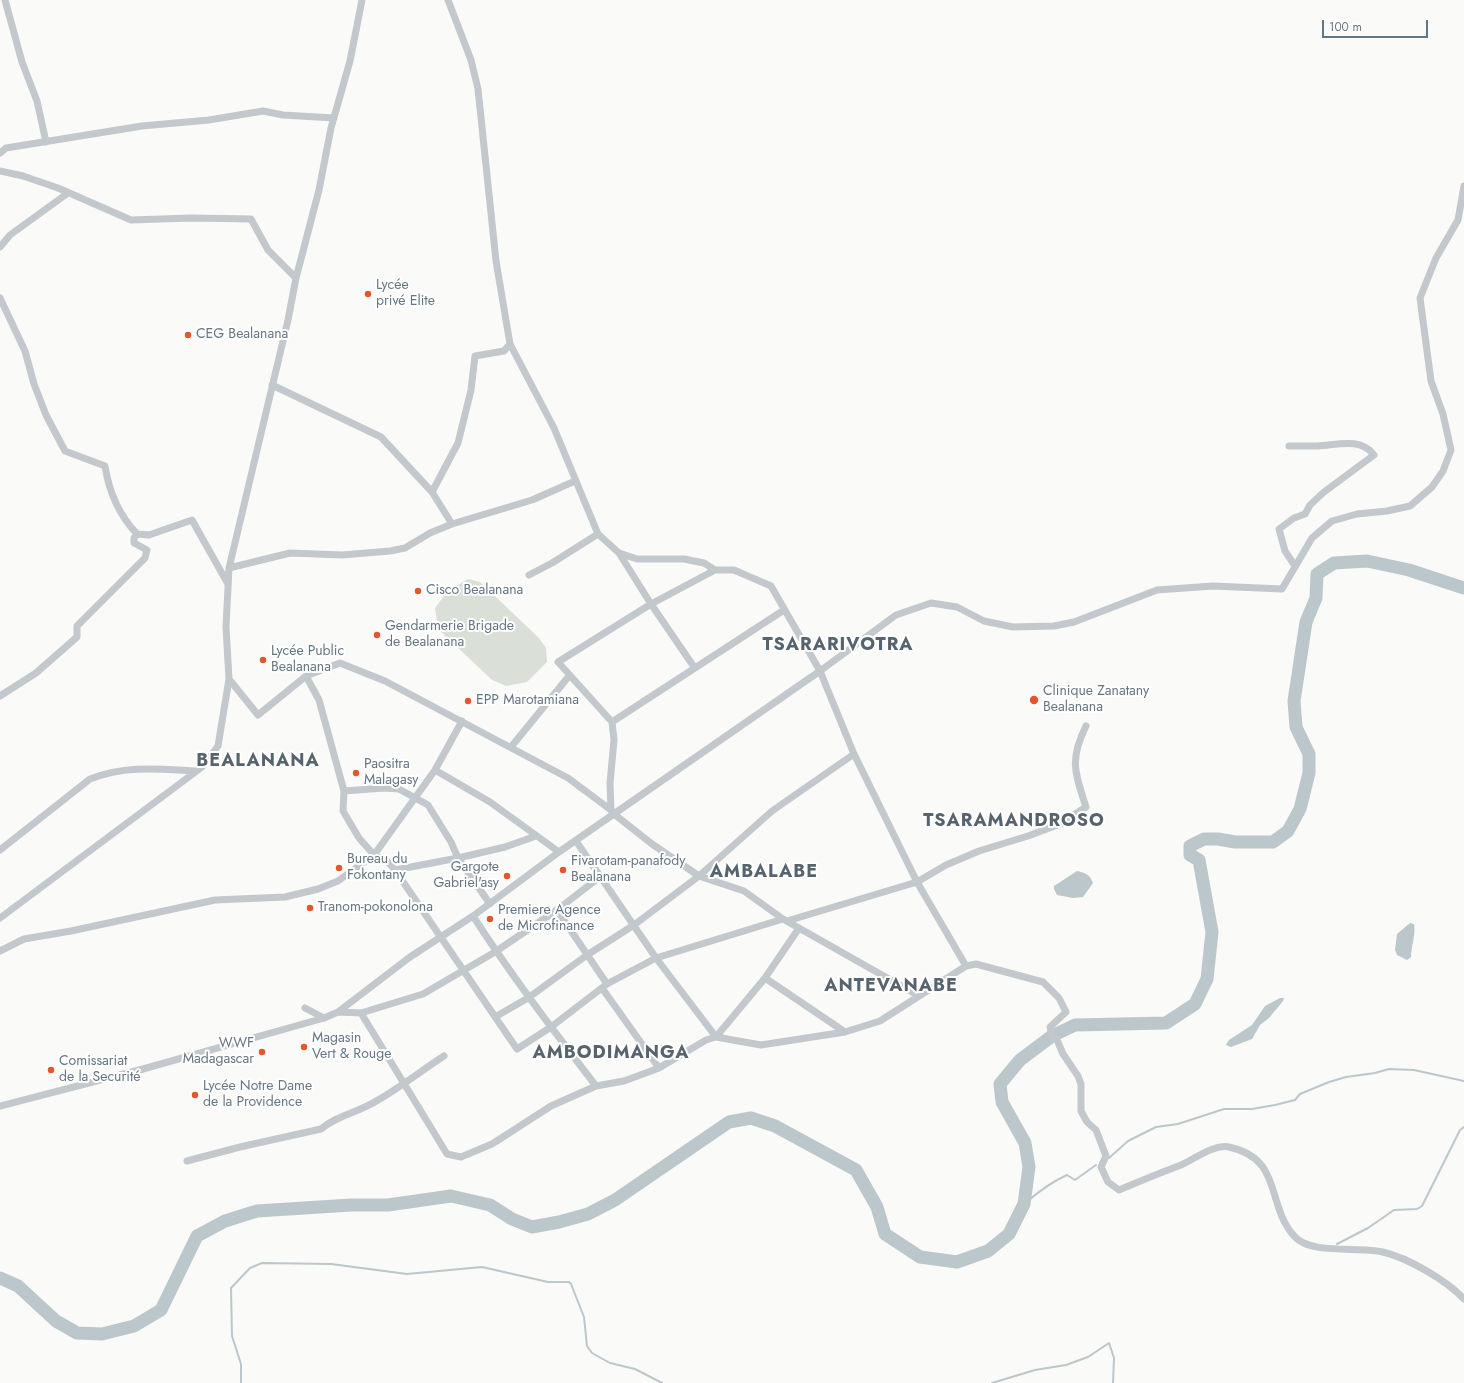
<!DOCTYPE html>
<html>
<head>
<meta charset="utf-8">
<style>
	body { margin:0 }
	#map { position:relative; width:1464px; height:1383px; overflow:hidden; background:#fafaf8; font-family:Jost,sans-serif }
	canvas { display:block }
	.scale { position:absolute; left:1322px; top:20px; width:106px; height:18px; box-sizing:border-box; border:2px solid #657683; border-top:0; padding-left:5px; font-size:12px; line-height:14px; white-space:nowrap; color:#657683; -webkit-text-stroke:3px #fff; paint-order:stroke }
</style>
</head>
<body>
<div id="map">
<canvas width="1464" height="1383"></canvas>
<div class="scale">100 m</div>
</div>
<script>
const context = document.querySelector('canvas').getContext('2d');
context.lineJoin = 'round';
function paint(path, color) {
  context.fillStyle = color;
  context.fill(path, 'evenodd');
}
function stroke(path, color, width, dash) {
  context.strokeStyle = color;
  context.lineWidth = width;
  context.lineCap = dash ? 'butt' : 'round';
  context.setLineDash(dash || []);
  context.stroke(path);
}
function drawText(font, color, halo, rows, align = 'center') {
  context.font = font + ' Jost,sans-serif';
  context.lineWidth = 4;
  context.setLineDash([]);
  context.textBaseline = 'middle';
  context.strokeStyle = halo;
  context.fillStyle = color;
  for (const [text, x, y, turn = 0] of rows) {
    context.save();
    context.translate(x, y);
    context.rotate((+turn || 0) * Math.PI / 180);
    context.textAlign = isNaN(turn) ? turn : align;
    if (halo) context.strokeText(text, 0, 0);
    context.fillText(text, 0, 0);
    context.restore();
  }
}
const green = new Path2D(`
	M468 579 480 582 539 638 546 648 547 662 527 682 506 686 492 680 438 629 435 608 447 592Z`);
const water = new Path2D(`
	M1077 871C1086 873 1090 875 1093 883L1083 897 1073 898 1057 895 1054 889V886Z
	M1410 923 1414 924C1416 935 1411 946 1411 957L1407 960 1397 955 1395 950 1397 934Z
	M1280 998H1284L1283 1001 1269 1018 1260 1025 1252 1039 1231 1047 1226 1045 1229 1040 1252 1025 1265 1006Z`);
const stream = new Path2D(`
	M1109 1158 1128 1141 1156 1127 1178 1124 1224 1109H1252L1275 1105 1295 1100 1300 1094 1329 1082 1346 1077 1375 1073 1389 1069 1414 1070 1464 1081
	M1024 1204C1038 1192 1051 1182 1067 1175L1075 1180 1096 1165
	M1337 1244 1368 1228 1394 1210 1417 1209 1422 1206 1460 1130 1464 1127
	M241 1383V1364L232 1336 231 1288 250 1268 262 1263 331 1264 407 1274 482 1267 548 1282H569L571 1284 584 1317 587 1346 592 1353 610 1363 635 1369 662 1383
	M992 1383 1035 1370 1066 1365 1088 1357 1109 1343 1114 1358 1113 1383`);
const river = new Path2D(`
	M0 1278 18 1286 56 1321 77 1333 102 1334 134 1326 161 1310 197 1236 225 1221 257 1211 351 1205H388L451 1196 490 1205 512 1219 532 1227 559 1222 588 1214 615 1200 729 1122 751 1118 775 1126 856 1170 877 1207 885 1234 920 1257 957 1262 988 1251 1009 1234 1024 1204 1029 1167 1025 1143 1002 1102 1000 1084 1020 1060 1052 1036 1075 1025 1166 1023 1195 1004 1207 979 1212 932 1199 860 1190 855V846L1204 839H1218L1235 842H1273L1288 831 1300 809 1309 773V754L1296 727 1294 701 1306 622 1316 598 1317 574 1334 563 1367 561 1409 570 1464 588`);
const minor = new Path2D(`
	M5 0 22 62 37 101 46 142
	M448 0 471 60 478 89 496 261 510 344 554 428 598 534 619 553 637 559H684L704 563 715 570
	M0 153 6 148 142 126 209 120 263 111 283 115 334 118
	M0 171 23 176 58 188 131 220 192 218 251 219 268 250 296 278
	M0 247 10 235 68 193
	M0 298 25 351 34 384 46 415 65 451 105 466C109 492 119 515 137 534L149 535 192 520 228 584
	M272 385 381 437 432 492 452 524
	M1289 446C1299 446 1308 446 1318 446 1337 445 1361 437 1374 455L1324 492 1310 505 1305 514 1294 518 1279 529 1285 551 1295 566
	M432 492 458 443 471 390 475 356 504 351 510 344
	M619 553 651 604 694 667
	M229 568 290 553 342 555 390 551 405 548 430 533 452 524 532 500 575 481
	M529 575 552 563 598 534
	M306 676 319 700 344 791 343 811 359 838 374 855 387 861 395 870 517 1049 551 1027 607 984 656 958 783 919
	M229 679 258 715 306 676 340 663 385 681 568 778 611 810 614 814 652 844 699 876 744 891 783 919 919 996
	M0 696 36 673 77 637V626L145 558 147 550 134 543V538L137 534
	M612 722 784 610
	M511 747 569 676
	M435 770 490 802 559 852
	M344 791 384 788 399 789 428 805 451 842 458 858 490 904
	M611 810 610 783 614 740 612 722 558 662 651 604 715 570H734L771 586 820 671 854 754 917 882 966 966
	M576 841 656 958 716 1037
	M0 850 90 779C126 765 158 769 195 771
	M395 870 458 858 505 847 536 836
	M557 910 607 984
	M473 916C511 975 553 1030 596 1086
	M0 918 202 767 218 746 229 679 226 627 229 568 288 320 296 278 319 190 331 128 350 61 362 0
	M787 921 917 882 946 865 979 851 1028 836 1060 824 1086 807C1075 773 1069 760 1086 726
	M0 951 24 939 71 931 215 900 285 897 318 889 338 881 374 855 435 770 462 721
	M765 978 845 1032
	M602 988 659 1068
	M305 1008 324 1018
	M338 1012 361 1013 423 994 495 952 557 910 601 876
	M361 1013 447 1154 461 1157 492 1144 551 1106 596 1086 624 1081 659 1068 706 1040 716 1037 761 1045 845 1032 880 1021 966 966 976 964 1043 982 1059 998 1066 1012 1050 1027 1052 1036 1057 1040 1063 1054 1078 1076 1081 1084V1111L1087 1122 1096 1130 1106 1156 1101 1167 1108 1182 1119 1190C1140 1181 1160 1173 1181 1165 1195 1159 1213 1144 1229 1147 1284 1159 1265 1205 1295 1237 1312 1255 1359 1246 1383 1252 1408 1258 1446 1280 1464 1299
	M495 1017 528 998 587 955 634 925 699 876 772 811 854 754
	M716 1037 765 978 799 928
	M0 1106 143 1069 324 1018 338 1012 410 957 473 916 559 852 820 671 896 615 931 603 957 607 984 621 1013 627 1054 626 1074 622 1157 590 1213 586 1282 589 1312 538 1332 521 1357 514 1387 511 1410 506 1432 487 1443 471 1451 450 1443 414 1431 381 1420 298 1436 258 1458 220 1464 186
	M187 1161 240 1147 321 1129C337 1115 360 1112 378 1100 401 1087 422 1070 444 1056`);
const markers = [
	[368,294,4,"#e4572e"],
	[188,335,4,"#e4572e"],
	[418,591,4,"#e4572e"],
	[377,635,4,"#e4572e"],
	[263,660,4,"#e4572e"],
	[1034,700,5,"#e4572e"],
	[468,701,4,"#e4572e"],
	[356,773,4,"#e4572e"],
	[339,868,4,"#e4572e"],
	[563,870,4,"#e4572e"],
	[507,876,4,"#e4572e"],
	[310,908,4,"#e4572e"],
	[490,919,4,"#e4572e"],
	[304,1047,4,"#e4572e"],
	[262,1052,4,"#e4572e"],
	[51,1070,4,"#e4572e"],
	[195,1095,4,"#e4572e"]
];
const poiNames = [
	["Lycée",376,286],
	["privé Elite",376,302],
	["CEG Bealanana",196,335],
	["Cisco Bealanana",426,591],
	["Gendarmerie Brigade",385,627],
	["de Bealanana",385,643],
	["Lycée Public",271,652],
	["Bealanana",271,668],
	["Clinique Zanatany",1043,692],
	["Bealanana",1043,708],
	["EPP Marotamiana",476,701],
	["Paositra",364,765],
	["Malagasy",364,781],
	["Bureau du",347,860],
	["Fokontany",347,876],
	["Fivarotam-panafody",571,862],
	["Bealanana",571,878],
	["Gargote",499,868,"right"],
	["Gabriel'asy",499,884,"right"],
	["Tranom-pokonolona",318,908],
	["Premiere Agence",498,911],
	["de Microfinance",498,927],
	["Magasin",312,1039],
	["Vert & Rouge",312,1055],
	["WWF",254,1044,"right"],
	["Madagascar",254,1060,"right"],
	["Comissariat",59,1062],
	["de la Securité",59,1078],
	["Lycée Notre Dame",203,1087],
	["de la Providence",203,1103]
];
const districtNames = [
	["TSARARIVOTRA",838,646],
	["BEALANANA",258,762],
	["TSARAMANDROSO",1014,822],
	["AMBALABE",764,873],
	["ANTEVANABE",891,987],
	["AMBODIMANGA",611,1054]
];
paint(green, '#dadfd7');
paint(water, '#bbc7cb');
stroke(stream, '#bbc7cb', 2);
stroke(river, '#bbc7cb', 13);
stroke(minor, '#c3c8cc', 7);
for (const [x, y, r, color] of markers) {
  const dot = new Path2D();
  dot.arc(x, y, r, 0, 2 * Math.PI);
  context.fillStyle = color;
  context.fill(dot);
  stroke(dot, '#fff', 1.5);
}
drawText('14px', '#657683', '#fff', poiNames, 'left');
context.letterSpacing = '1px';
drawText('bold 18px', '#57646e', '#fff', districtNames);
context.letterSpacing = '0px';
</script>
</body>
</html>
